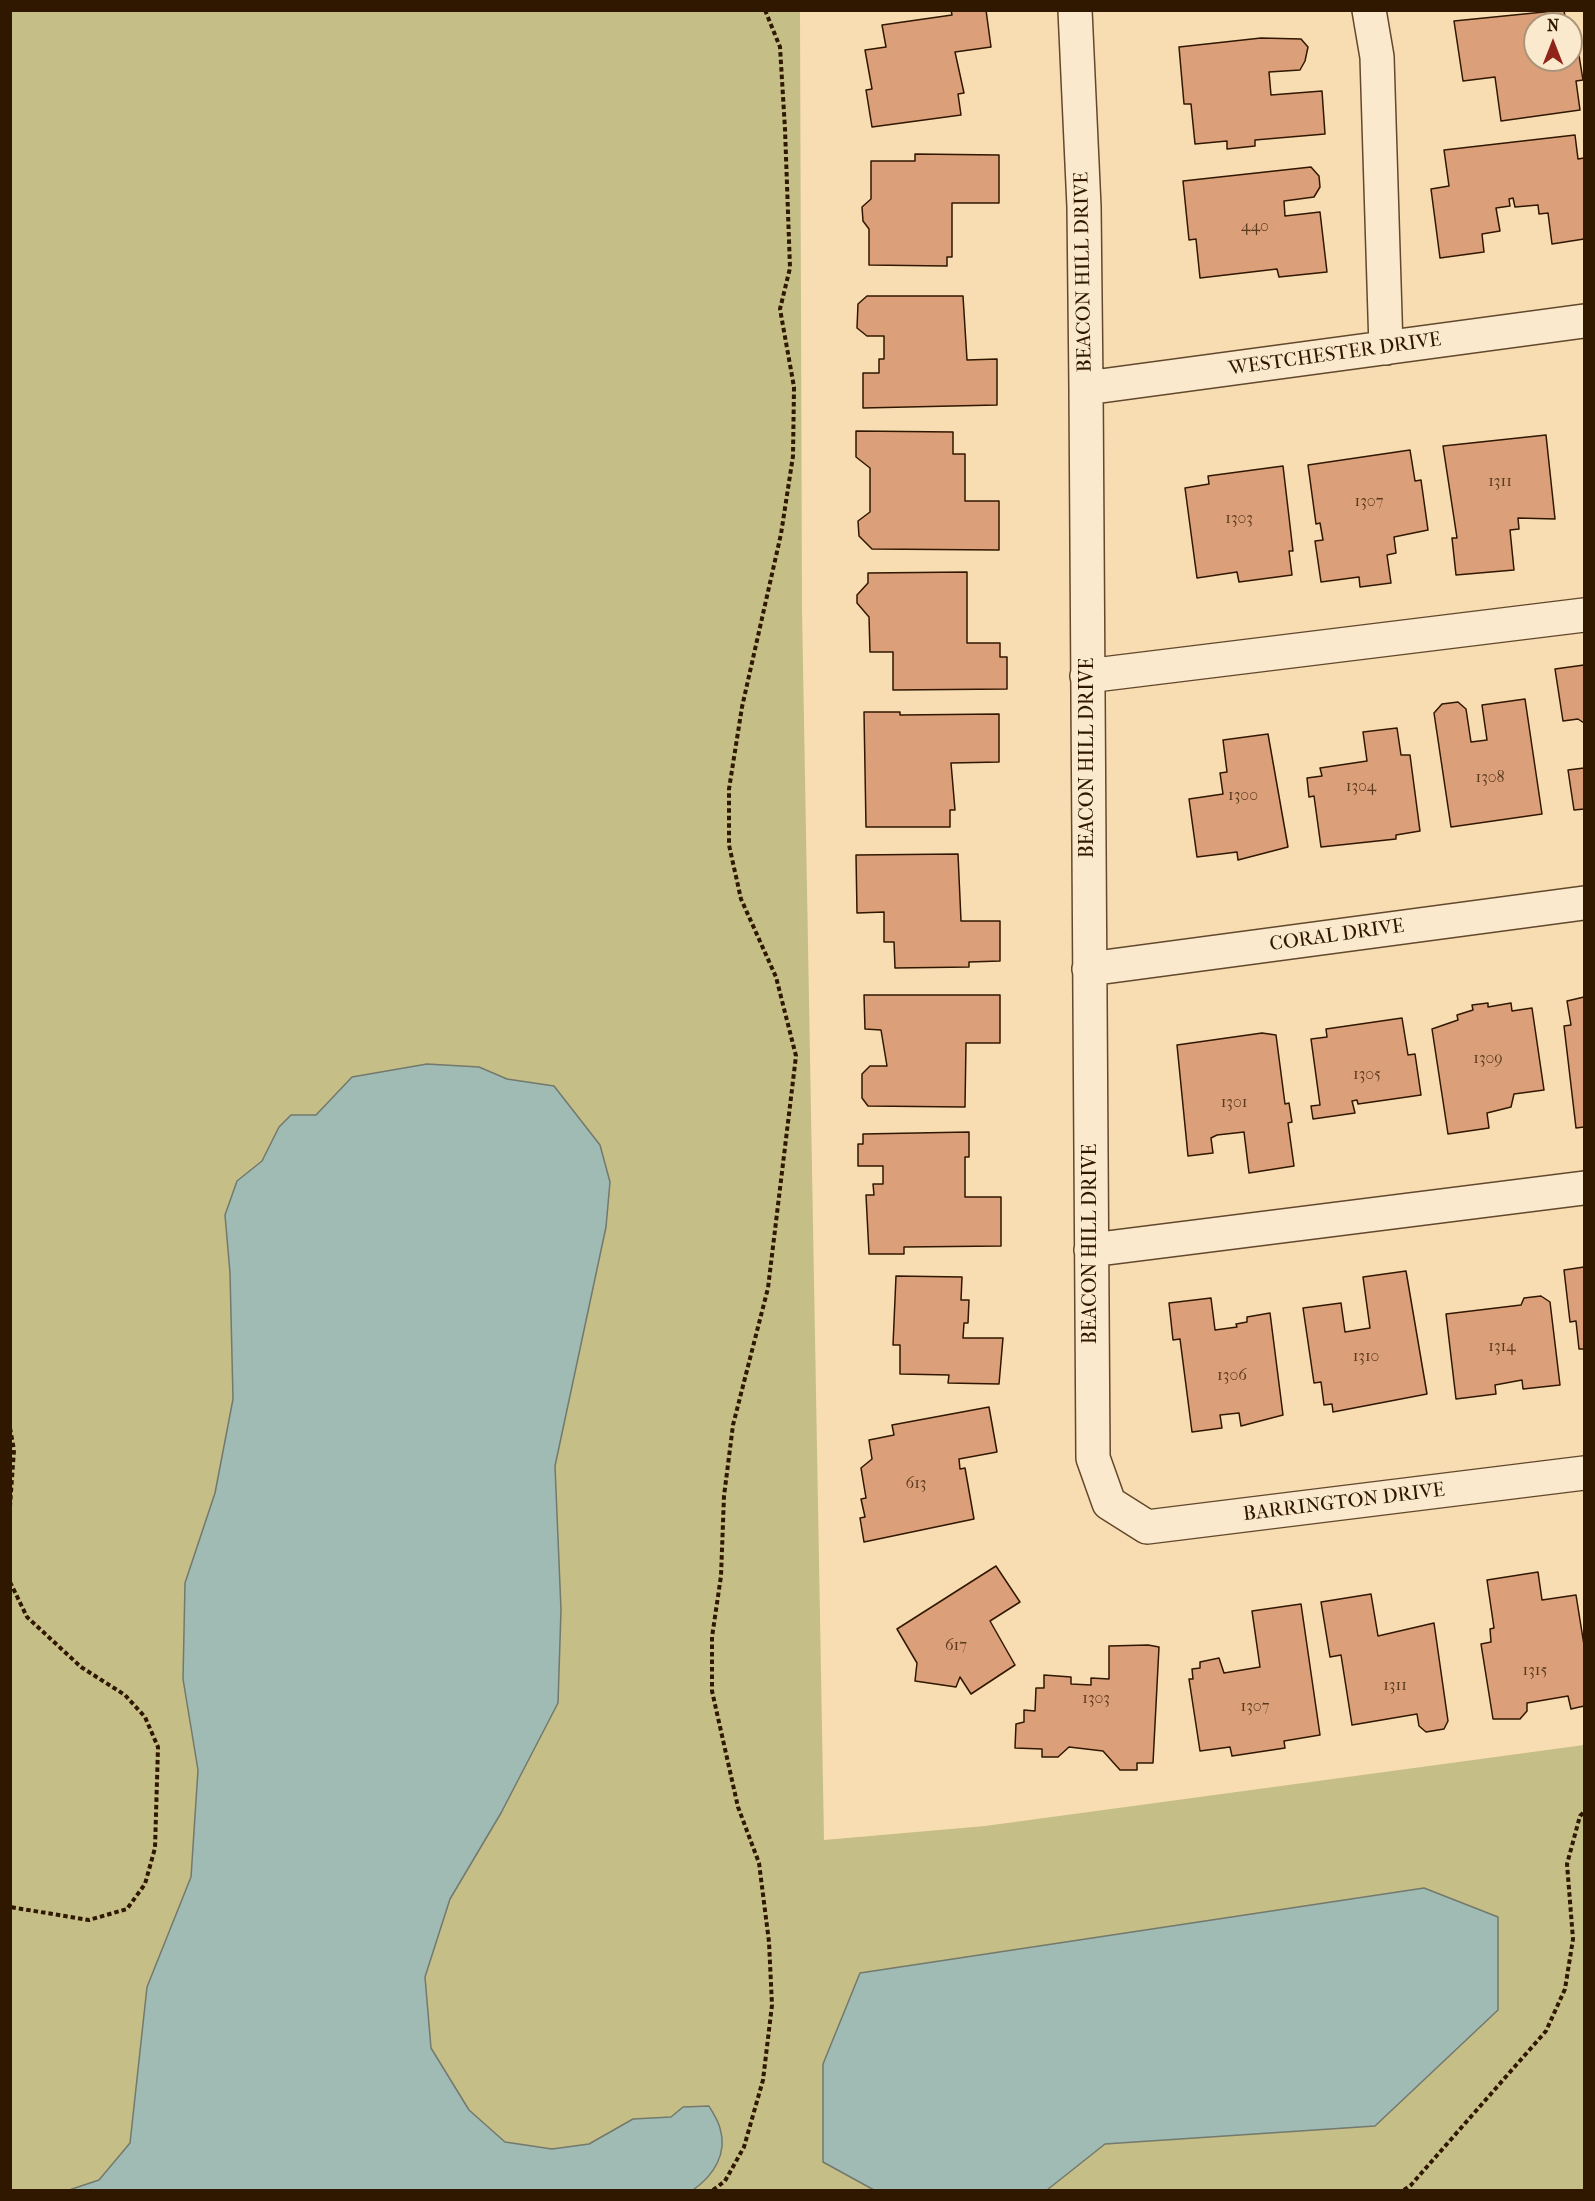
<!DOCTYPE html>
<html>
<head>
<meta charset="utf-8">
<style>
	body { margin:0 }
	#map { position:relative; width:1595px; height:2201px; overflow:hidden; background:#f9ddb2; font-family:"IM FELL French Canon",serif }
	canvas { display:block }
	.frame { position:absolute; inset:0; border:12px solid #301700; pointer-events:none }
	.north { position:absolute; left:1523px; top:12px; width:60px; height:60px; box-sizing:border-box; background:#fbe9cd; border:2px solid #aa957b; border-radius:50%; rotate:0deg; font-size:16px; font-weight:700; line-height:24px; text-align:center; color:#301700 }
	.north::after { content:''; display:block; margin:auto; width:21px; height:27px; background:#8f2418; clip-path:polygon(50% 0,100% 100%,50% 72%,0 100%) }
</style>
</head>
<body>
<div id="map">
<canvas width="1595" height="2201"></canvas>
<div class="frame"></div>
<div class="north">N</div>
</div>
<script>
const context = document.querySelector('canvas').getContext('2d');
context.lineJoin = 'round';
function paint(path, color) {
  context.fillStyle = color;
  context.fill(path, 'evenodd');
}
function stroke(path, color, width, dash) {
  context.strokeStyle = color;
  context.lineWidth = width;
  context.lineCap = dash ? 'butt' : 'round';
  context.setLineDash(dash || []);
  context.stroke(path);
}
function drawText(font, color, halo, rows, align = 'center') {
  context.font = font + ' "IM FELL French Canon",serif';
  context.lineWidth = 6;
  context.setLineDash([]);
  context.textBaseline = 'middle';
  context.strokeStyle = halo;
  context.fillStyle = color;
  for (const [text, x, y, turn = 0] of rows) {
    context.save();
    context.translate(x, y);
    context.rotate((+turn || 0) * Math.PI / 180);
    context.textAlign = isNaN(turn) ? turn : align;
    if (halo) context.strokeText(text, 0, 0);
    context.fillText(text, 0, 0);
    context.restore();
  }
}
const green = new Path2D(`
	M11 11H800L802 609 824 1840 985 1826 1584 1745V2190H11Z`);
const water = new Path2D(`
	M427 1064 479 1067 507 1079 554 1086 600 1145 610 1182 606 1227 555 1466 561 1610 558 1703 501 1813 450 1899 425 1977 431 2048 469 2110 505 2142 552 2149 589 2144 633 2119 671 2117 683 2107 709 2106C713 2113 718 2120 720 2128 728 2154 713 2176 693 2190H69L99 2180 130 2143 147 1987 191 1877 198 1770 183 1679 185 1583 215 1493 233 1399 230 1273 225 1215 237 1181 262 1161 279 1127 291 1115H316L352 1077Z
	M1424 1888 1498 1917V2010L1375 2126 1105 2144 1047 2190H874L823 2162V2064L860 1973Z`);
const building = new Path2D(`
	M951 10H986L991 47 955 52 964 93 958 94 961 115 872 127 866 90 872 89 865 50 886 47 882 25 952 15Z
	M1564 10 1566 24H1535V60H1571V37H1576L1583 80 1576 81 1580 110 1501 121 1495 77 1463 81 1454 21Z
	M1261 38 1301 39 1308 47 1305 61 1300 70 1269 72 1271 95 1322 91 1325 134 1255 140V146L1227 149V141L1195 144 1191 104H1184L1179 47Z
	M1575 135 1578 159 1584 158V239L1552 244 1548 213 1539 214 1538 205 1515 207 1513 198 1509 199 1510 206 1496 208 1500 231 1482 234 1484 252 1440 258 1431 189 1449 186 1444 150Z
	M915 154 999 155V203H952V257H947V266L869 265V229L863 221 862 207 871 199V161H915Z
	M1311 167 1319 176 1320 187 1314 197 1284 201 1285 216 1320 212 1327 272 1279 277 1277 269 1200 278 1196 239 1189 240 1183 181Z
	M867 296H963L967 360 997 359V405L863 408V373H879V359H884V336H867L857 328 858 304Z
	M856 431 953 432V454H965V501H999V550L872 549 859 536 858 521 870 512V468L856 457Z
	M1546 435 1555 519 1518 518 1519 529 1510 530 1514 570 1456 575 1452 538H1457L1443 446Z
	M1410 450 1415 481 1421 480 1428 530 1394 537 1396 553 1387 555 1391 583 1360 587 1359 577 1321 582 1315 541 1323 540 1320 523 1316 524 1308 465Z
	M1283 466 1293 551H1289L1292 575 1239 582 1237 572 1197 578 1185 488 1209 484 1208 476Z
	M967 572V643H1000V657H1007V689L893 690V652H870L869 617 857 603V595L868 583V573Z
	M1584 665V723L1578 719 1563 721 1555 669Z
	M1525 699 1542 814 1451 827 1434 713 1442 704 1458 702 1466 709 1471 742 1487 740 1482 705Z
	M864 712H900V715L999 714V762L951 763 955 810H950V827H866Z
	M1397 728 1401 755H1410L1420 831 1396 835V839L1321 847 1314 796 1309 797 1307 778 1322 776 1320 768 1367 761 1363 732Z
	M1268 734 1288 847 1238 860 1237 852 1197 857 1189 799 1223 794 1220 773 1227 772 1223 740Z
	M1584 768V809L1574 810 1568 770Z
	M958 854 961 921H1000V961L969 962V967L895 968 894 942H884V912L857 913 856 855Z
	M864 995H1000V1043H966L965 1107 868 1106 862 1098V1074L870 1066H887L881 1030 865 1029Z
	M1584 997V1127L1576 1128 1564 1026 1571 1025 1567 1001Z
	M1488 1003V1007L1511 1003 1512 1011 1532 1008 1544 1090 1514 1094 1511 1107 1487 1113 1489 1128 1448 1134 1432 1029 1458 1020 1457 1015 1473 1010 1472 1005Z
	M1402 1018 1408 1055 1415 1054 1421 1095 1358 1104 1357 1100 1352 1101 1355 1113 1313 1119 1311 1106 1320 1105 1311 1039 1327 1037 1326 1029Z
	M1262 1033 1276 1035 1285 1104 1289 1103 1292 1122 1288 1123 1294 1166 1249 1173 1244 1132 1217 1135 1211 1138 1213 1153 1188 1156 1177 1045Z
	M969 1132V1157H965V1197H1001V1246L904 1247V1254H869L866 1195H874L873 1184H883V1166H858V1144H863V1134Z
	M1584 1267V1349H1579L1576 1321 1570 1322 1564 1270Z
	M1406 1271 1427 1394 1333 1412 1332 1404 1324 1405 1321 1382 1314 1383 1303 1308 1341 1303 1345 1332 1370 1328 1363 1277Z
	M896 1276 962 1277 961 1300H969L968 1323H964L963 1338H1003L999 1384 948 1383 949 1375 900 1374V1345H893Z
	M1541 1296 1550 1302 1560 1385 1523 1389 1522 1380 1495 1385 1496 1394 1456 1399 1446 1314 1521 1305 1524 1298Z
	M1211 1298 1215 1330 1237 1327 1236 1324 1247 1322V1317L1270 1313 1283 1415 1241 1426 1239 1413 1220 1415 1222 1428 1192 1432 1180 1339 1173 1340 1169 1303Z
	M989 1407 997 1452 959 1459 960 1469 965 1468 974 1519 864 1542 860 1518 865 1517 861 1499 866 1498 861 1468 872 1459 869 1440 894 1435 892 1425Z
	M996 1566 1020 1602 990 1621 1015 1665 971 1694 960 1677 956 1687 915 1681 917 1663 897 1629Z
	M1538 1572 1542 1600 1576 1595 1584 1645V1706L1571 1709 1568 1696 1527 1703V1711L1520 1719H1493L1481 1644 1491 1642 1490 1629 1494 1628 1487 1580Z
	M1371 1594 1378 1636 1434 1623 1448 1721 1444 1729 1426 1732 1419 1726 1417 1714 1352 1725 1341 1655 1330 1657 1321 1602Z
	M1301 1604 1320 1735 1284 1741 1285 1748 1232 1756 1230 1747 1200 1751 1189 1679H1193L1192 1669 1200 1668V1662L1219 1658 1224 1673 1260 1667 1252 1611Z
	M1148 1645 1159 1647 1153 1763H1137V1770H1120L1103 1751 1069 1747 1058 1757H1042V1749L1015 1748 1016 1724 1024 1722V1710L1035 1711 1036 1688H1044V1675L1071 1677V1684L1091 1685V1678L1109 1679V1646Z`);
const path = new Path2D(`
	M10 1428 14 1450 10 1506
	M10 1582 27 1617 81 1667 125 1695 145 1717 158 1747 155 1848 145 1884 127 1909 89 1920 10 1907
	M713 2190 725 2181 744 2147 763 2080 772 2005 769 1942 759 1863 738 1807 712 1691V1637L721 1576 724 1496 733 1425 768 1288 796 1056 776 977 741 899 729 845V789L742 707 781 534 793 456 794 387 780 309 790 268 785 129 780 47 765 10
	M1404 2190 1411 2185 1546 2031 1565 1989 1573 1939 1567 1864 1580 1816 1584 1812`);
const minor = new Path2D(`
	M1075 10 1084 207 1086 388 1093 1458 1109 1503 1147 1527 1584 1473
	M1369 10 1377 57 1386 348
	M1086 388 1584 321
	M1087 676 1584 615
	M1089 969 1584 903
	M1091 1250 1584 1188`);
const numberNames = [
	["440",1255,227],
	["1311",1500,482],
	["1307",1369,502],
	["1303",1239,519],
	["1308",1490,778],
	["1304",1361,787],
	["1300",1243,796],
	["1309",1488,1059],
	["1305",1367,1075],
	["1301",1234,1103],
	["1314",1502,1347],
	["1310",1366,1357],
	["1306",1232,1376],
	["613",916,1484],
	["617",956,1646],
	["1315",1535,1671],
	["1311",1395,1686],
	["1303",1096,1699],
	["1307",1255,1707]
];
const streetNames = [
	["BEACON HILL DRIVE",1084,272,-91],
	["WESTCHESTER DRIVE",1335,355,-8],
	["BEACON HILL DRIVE",1088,758,-90],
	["CORAL DRIVE",1337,936,-8],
	["BEACON HILL DRIVE",1091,1244,-90],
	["BARRINGTON DRIVE",1344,1503,-7]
];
paint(green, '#c5bf87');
paint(water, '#a0bab4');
stroke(water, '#73796c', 1.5);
paint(building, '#dba079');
stroke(building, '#301700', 1.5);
stroke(minor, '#62482c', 36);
stroke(path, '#301700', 4, [4.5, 3]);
stroke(minor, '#fbe9cd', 33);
drawText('16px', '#5b391e', null, numberNames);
drawText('20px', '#301700', '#fbe9cd', streetNames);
</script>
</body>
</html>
